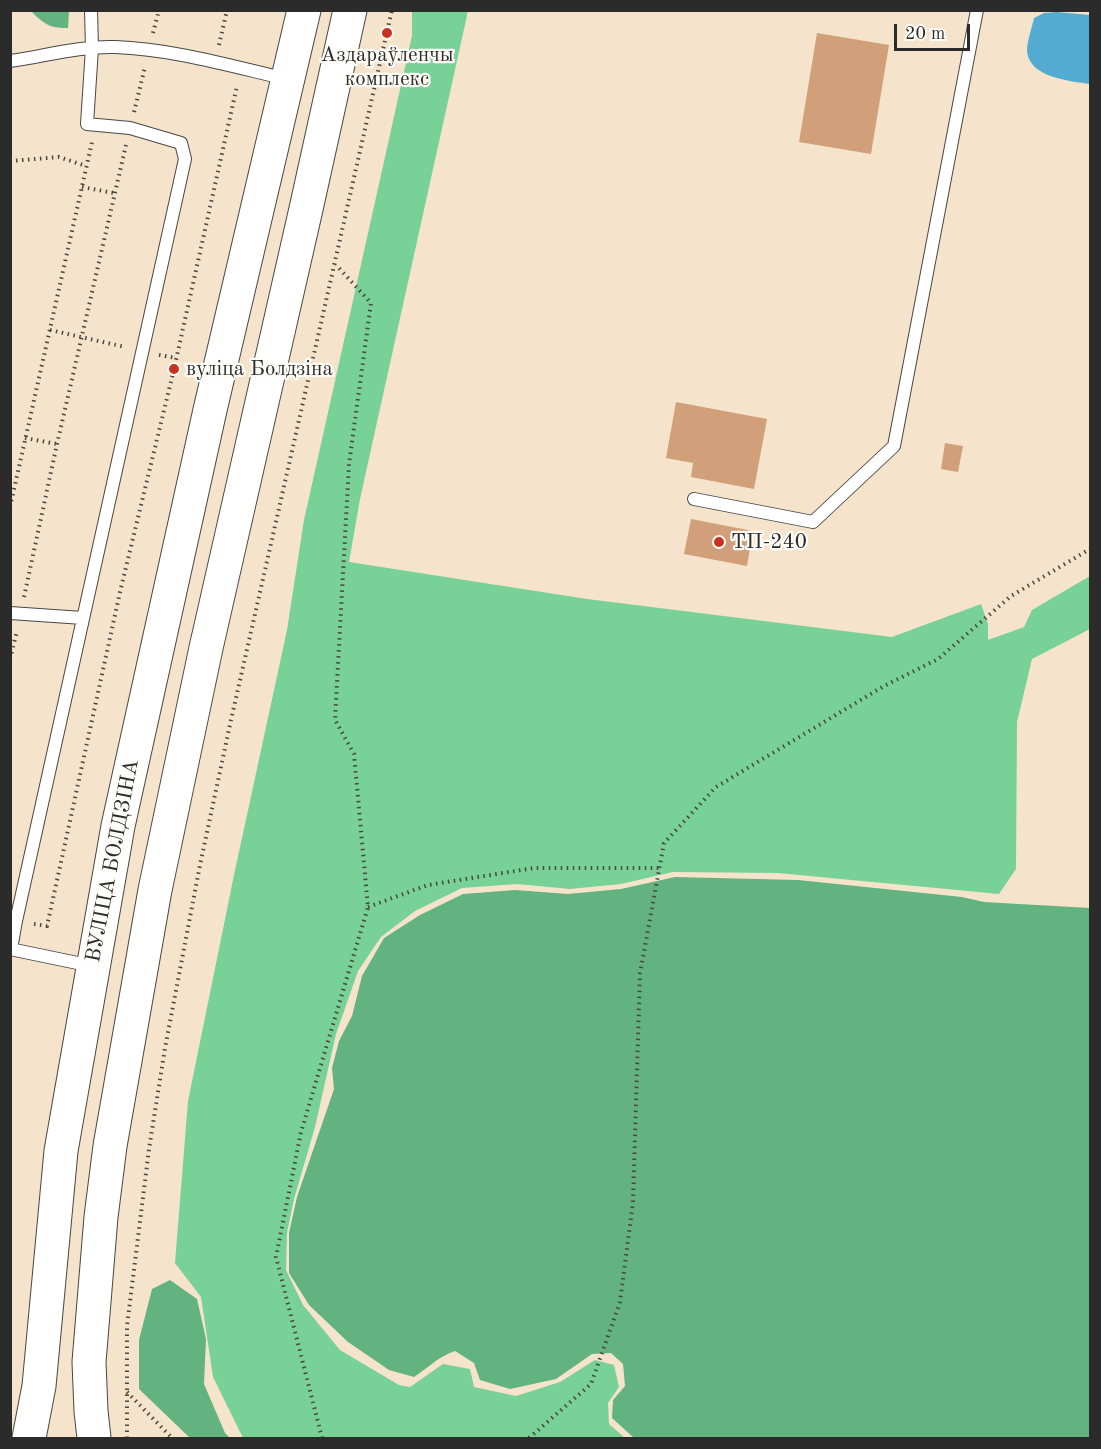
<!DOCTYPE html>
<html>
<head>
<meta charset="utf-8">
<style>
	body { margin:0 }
	#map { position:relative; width:1101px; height:1449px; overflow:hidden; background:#f5e4cb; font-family:"Old Standard TT",serif }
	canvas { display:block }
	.frame { position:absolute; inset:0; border:12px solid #2b2b2b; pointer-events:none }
	.scale { position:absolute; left:894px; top:24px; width:76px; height:27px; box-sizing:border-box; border:3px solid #2b2b2b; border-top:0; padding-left:8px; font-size:18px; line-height:21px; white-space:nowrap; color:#2b2b2b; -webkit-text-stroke:4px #fdfcf7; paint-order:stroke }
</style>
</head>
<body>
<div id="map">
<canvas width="1101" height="1449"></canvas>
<div class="frame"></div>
<div class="scale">20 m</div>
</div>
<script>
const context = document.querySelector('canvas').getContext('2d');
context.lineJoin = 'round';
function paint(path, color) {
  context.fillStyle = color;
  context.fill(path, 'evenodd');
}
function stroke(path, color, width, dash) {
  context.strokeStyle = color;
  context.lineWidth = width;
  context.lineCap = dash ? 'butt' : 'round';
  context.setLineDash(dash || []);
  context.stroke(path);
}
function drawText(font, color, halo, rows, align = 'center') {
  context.font = font + ' "Old Standard TT",serif';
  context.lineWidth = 4.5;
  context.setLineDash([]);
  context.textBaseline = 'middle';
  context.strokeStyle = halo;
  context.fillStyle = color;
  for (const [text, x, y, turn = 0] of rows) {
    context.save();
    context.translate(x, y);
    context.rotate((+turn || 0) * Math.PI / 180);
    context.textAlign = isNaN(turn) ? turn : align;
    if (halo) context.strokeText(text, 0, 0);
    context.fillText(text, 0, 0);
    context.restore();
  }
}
const green = new Path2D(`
	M412 11H468L360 499 349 562 587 599 892 637 981 604 988 624V640L1024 627 1032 610 1090 576V629L1032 659 1017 722 1016 869 999 894 778 873 673 872 621 884 570 889 517 884 462 888 415 911 381 937 358 971 336 1034 315 1127 294 1199 287 1233 286 1270 303 1305 340 1350 399 1385 410 1387 443 1364 470 1369 474 1387 516 1396 560 1382 595 1360 614 1365 619 1387 608 1403 609 1424 625 1438H243L213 1377 201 1297 175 1263 188 1101 234 875 287 630 304 520 412 36Z`);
const forest = new Path2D(`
	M31 11H69L68 28C51 29 42 23 31 11Z
	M675 877 798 880 962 897 984 902 1090 908V1438H634L612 1418 613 1400 625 1386 623 1364 611 1353 592 1354 556 1379 510 1389 480 1380 474 1363 455 1351C439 1356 428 1368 414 1377L389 1370 348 1342 309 1305 289 1273V1233L297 1197 334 1089 332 1068 339 1041 352 1016 362 976 384 938 420 915 463 894 515 890 568 894 621 889Z
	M170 1280 197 1299 206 1339 204 1384 225 1433 230 1438H190L139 1389V1340L152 1289Z`);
const water = new Path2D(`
	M1057 12 1090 15V84C1071 81 1029 78 1027 51 1027 40 1032 28 1034 18L1044 13Z`);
const building = new Path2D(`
	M817 33 889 45 871 154 799 142Z
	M676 402 767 419 754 489 691 477 693 463 666 458Z
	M945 443 963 446 958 472 941 469Z
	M691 519 753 531 747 566 684 554Z`);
const path = new Path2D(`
	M153 33 159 10
	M219 45 227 10
	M134 112 145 67
	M10 161 59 157 86 166
	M82 187 114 193
	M50 330 125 347
	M159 355 176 358
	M25 438 57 444
	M10 507 92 142
	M24 597 57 444 126 145
	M10 659 17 631
	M368 907 428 885 534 868H659
	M34 924 47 926 120 592 174 369 237 86
	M127 1392 172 1438
	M127 1438V1326L149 1149 165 1048 200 865 231 720 392 10
	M322 1438 276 1257 301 1132 368 907 354 754 335 720 349 464 371 303 336 265
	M529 1438 591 1384 620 1302 633 1202 640 973 664 843 716 787 884 686 938 659 1011 596 1090 549`);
const lane = new Path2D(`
	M10 61C45 56 80 46 115 47 173 49 231 66 287 79
	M694 499 813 522 894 446 977 10
	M10 613 83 618
	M10 949 92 966
	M11 949 16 921 185 159 181 143 130 128 87 124 92 48 91 10`);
const primary = new Path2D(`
	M29 1438 39 1386 61 1151 118 826 210 410 304 10
	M94 1438 91 1411 89 1362 101 1217 110 1146 155 890 206 648 306 209 350 10`);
const markers = [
	[387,33,6,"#c8321e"],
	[174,369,6,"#c8321e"],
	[719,542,6,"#c8321e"]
];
const poiNames = [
	["Аздараўленчы",387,55,"center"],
	["комплекс",387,79,"center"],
	["вуліца Болдзіна",186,369],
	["ТП-240",731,542]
];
const streetNames = [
	["ВУЛІЦА БОЛДЗІНА",113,861,-79]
];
paint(green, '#78d196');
paint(forest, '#62b37f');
paint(water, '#54abd1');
paint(building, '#d19f7a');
stroke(lane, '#494743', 14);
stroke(primary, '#494743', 35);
stroke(path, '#494743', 4, [1.5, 4.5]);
stroke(lane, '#fff', 12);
stroke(primary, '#fff', 33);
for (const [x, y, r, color] of markers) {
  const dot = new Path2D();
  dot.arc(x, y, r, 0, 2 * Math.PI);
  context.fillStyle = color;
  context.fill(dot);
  stroke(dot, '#fdfcf7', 2);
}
drawText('21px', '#2b2b2b', '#fdfcf7', poiNames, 'left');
drawText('21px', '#2b2b2b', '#fdfcf7', streetNames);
</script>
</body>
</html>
